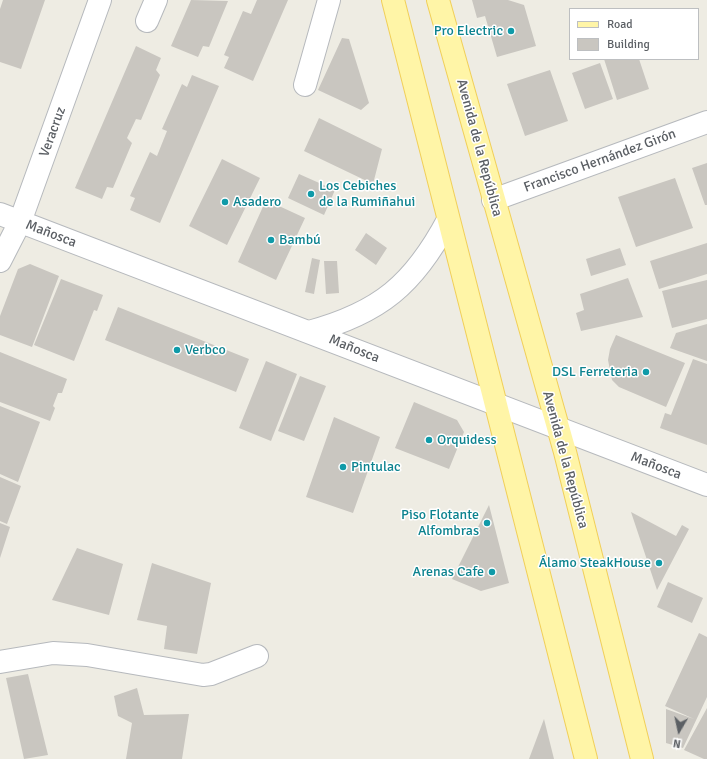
<!DOCTYPE html>
<html>
<head>
<meta charset="utf-8">
<style>
	body { margin:0 }
	#map { position:relative; width:707px; height:759px; overflow:hidden; background:#eeece3; font-family:Signika,sans-serif }
	canvas { display:block }
	.legend { position:absolute; left:569px; top:8px; width:130px; height:52px; box-sizing:border-box; background:#fff; border:1px solid #bdbfc1; margin:0; padding:5px 7px; list-style:none; font-size:12px; color:#5b5f64 }
	.legend li { display:flex; align-items:center; gap:8px; height:20px }
	.legend b { width:20px; border:1px solid #bdbfc1 }
	.north { position:absolute; left:659px; top:711px; width:40px; height:40px; -webkit-text-stroke:3px #fff; paint-order:stroke; rotate:189deg; font-size:11px; font-weight:700; line-height:16px; text-align:center; color:#5b5f64 }
	.north::after { content:''; display:block; margin:auto; width:14px; height:18px; background:#5b5f64; clip-path:polygon(50% 0,100% 100%,50% 72%,0 100%) }
</style>
</head>
<body>
<div id="map">
<canvas width="707" height="759"></canvas>
<ul class="legend">
<li><b style="height:5px;background:#fff5a7"></b>Road</li>
<li><b style="height:11px;background:#c9c6c0"></b>Building</li>
</ul>
<div class="north">N</div>
</div>
<script>
const context = document.querySelector('canvas').getContext('2d');
context.lineJoin = 'round';
function paint(path, color) {
  context.fillStyle = color;
  context.fill(path, 'evenodd');
}
function stroke(path, color, width, dash) {
  context.strokeStyle = color;
  context.lineWidth = width;
  context.lineCap = dash ? 'butt' : 'round';
  context.setLineDash(dash || []);
  context.stroke(path);
}
function drawText(font, color, halo, rows, align = 'center') {
  context.font = font + ' Signika,sans-serif';
  context.lineWidth = 3;
  context.setLineDash([]);
  context.textBaseline = 'middle';
  context.strokeStyle = halo;
  context.fillStyle = color;
  for (const [text, x, y, turn = 0] of rows) {
    context.save();
    context.translate(x, y);
    context.rotate((+turn || 0) * Math.PI / 180);
    context.textAlign = isNaN(turn) ? turn : align;
    if (halo) context.strokeText(text, 0, 0);
    context.fillText(text, 0, 0);
    context.restore();
  }
}
const building = new Path2D(`
	M3 0H45L21 69 0 62V9Z
	M191 0 228 1 209 47 203 46 198 57 171 46Z
	M257 0H288L253 81 224 68 229 57 224 55 243 11 251 14Z
	M472 0H508L524 5 536 46 497 57 485 16 477 18Z
	M342 38 349 39 369 103 361 110 318 90Z
	M136 46 161 58 156 70 160 75 141 120 136 119 127 138 132 143 113 188 107 187 102 199 75 188Z
	M604 59H639L649 89 617 100Z
	M600 63 613 99 585 109 572 73Z
	M550 70 568 121 525 136 507 84Z
	M192 75 219 86 160 223 130 210 135 198 130 196 150 152 157 156 167 131 162 129 182 84 187 87Z
	M319 118 382 149 373 184 304 151Z
	M222 159 260 178 227 245 189 226Z
	M707 163V205H705L692 168Z
	M299 174 335 190 324 215 288 198Z
	M675 178 693 228 636 247 618 197Z
	M266 200 305 218 276 280 238 262Z
	M366 233 387 248 376 265 355 250Z
	M707 243V274L659 289 650 261Z
	M620 248 626 265 591 276 586 259Z
	M312 258 320 260 314 294 305 292Z
	M324 261H337L339 293 326 294Z
	M30 264 59 276 32 347 0 335V316L18 269Z
	M628 278 643 317 581 331 576 313 584 310 580 294Z
	M61 279 103 295 97 311 94 310 74 361 34 345Z
	M707 280V319L672 328 662 291Z
	M118 307 249 359 236 392 105 340Z
	M707 324V361L670 348 676 333Z
	M616 335 685 363 666 407 619 387 612 380 608 360 610 349Z
	M0 352 67 379 62 393H58L53 406 55 408 50 421 0 402Z
	M693 359 707 364V445L660 428 665 413 671 415Z
	M266 361 297 374 271 441 239 428Z
	M300 376 326 386 304 441 278 431Z
	M414 402 457 420 464 432 449 469 395 448Z
	M0 406 40 422 18 482 0 474Z
	M334 417 380 437 353 513 306 497Z
	M0 477 21 486 7 524 0 521Z
	M489 505 509 583 481 591 452 579Z
	M631 512 676 536 682 525 689 529 657 590Z
	M0 523 10 527 0 558Z
	M77 548 123 564 109 615 52 600Z
	M152 563 211 583 197 654 164 649 167 626 137 620Z
	M668 582 703 598 692 623 657 607Z
	M699 633 707 637V697L683 748 666 743V709L694 719 665 706Z
	M28 674 48 755 24 759 6 678Z
	M137 688 144 715 189 714 182 759H126L132 723 118 716 114 696Z
	M707 708V759H704L684 750Z
	M544 719 554 759H529Z`);
const minor = new Path2D(`
	M147 21 156 0
	M305 85 329 0
	M493 200 707 122
	M0 214 707 485
	M0 261 20 222 100 0
	M309 332C380 313 414 284 448 220
	M0 662 53 653 87 655 203 675 211 674 257 656`);
const major = new Path2D(`
	M393 0 586 759
	M438 0 565 452 642 759`);
const markers = [
	[511,31,4,"#0f9aa8"],
	[311,194,4,"#0f9aa8"],
	[225,202,4,"#0f9aa8"],
	[271,240,4,"#0f9aa8"],
	[177,350,4,"#0f9aa8"],
	[646,372,4,"#0f9aa8"],
	[429,440,4,"#0f9aa8"],
	[343,467,4,"#0f9aa8"],
	[487,523,4,"#0f9aa8"],
	[659,563,4,"#0f9aa8"],
	[492,572,4,"#0f9aa8"]
];
const cultureNames = [
	["Pro Electric",503,31,"right"],
	["Los Cebiches",319,186],
	["de la Rumiñahui",319,202],
	["Asadero",233,202],
	["Bambú",279,240],
	["Verbco",185,350],
	["DSL Ferreteria",638,372,"right"],
	["Orquidess",437,440],
	["Pintulac",351,467],
	["Piso Flotante",479,515,"right"],
	["Alfombras",479,531,"right"],
	["Álamo SteakHouse",651,563,"right"],
	["Arenas Cafe",484,572,"right"]
];
const streetNames = [
	["Veracruz",53,132,-70],
	["Avenida de la República",479,148,75],
	["Francisco Hernández Girón",600,161,-20],
	["Mañosca",51,234,21],
	["Mañosca",354,349,22],
	["Avenida de la República",565,460,75],
	["Mañosca",656,466,21]
];
paint(building, '#c9c6c0');
stroke(minor, '#b6b9bd', 24);
stroke(major, '#f1cf59', 24);
stroke(minor, '#fff', 22);
stroke(major, '#fff5a7', 22);
for (const [x, y, r, color] of markers) {
  const dot = new Path2D();
  dot.arc(x, y, r, 0, 2 * Math.PI);
  context.fillStyle = color;
  context.fill(dot);
  stroke(dot, '#fff', 1.5);
}
drawText('14px', '#0d838f', '#fff', cultureNames, 'left');
drawText('14px', '#5b5f64', '#fff', streetNames);
</script>
</body>
</html>
